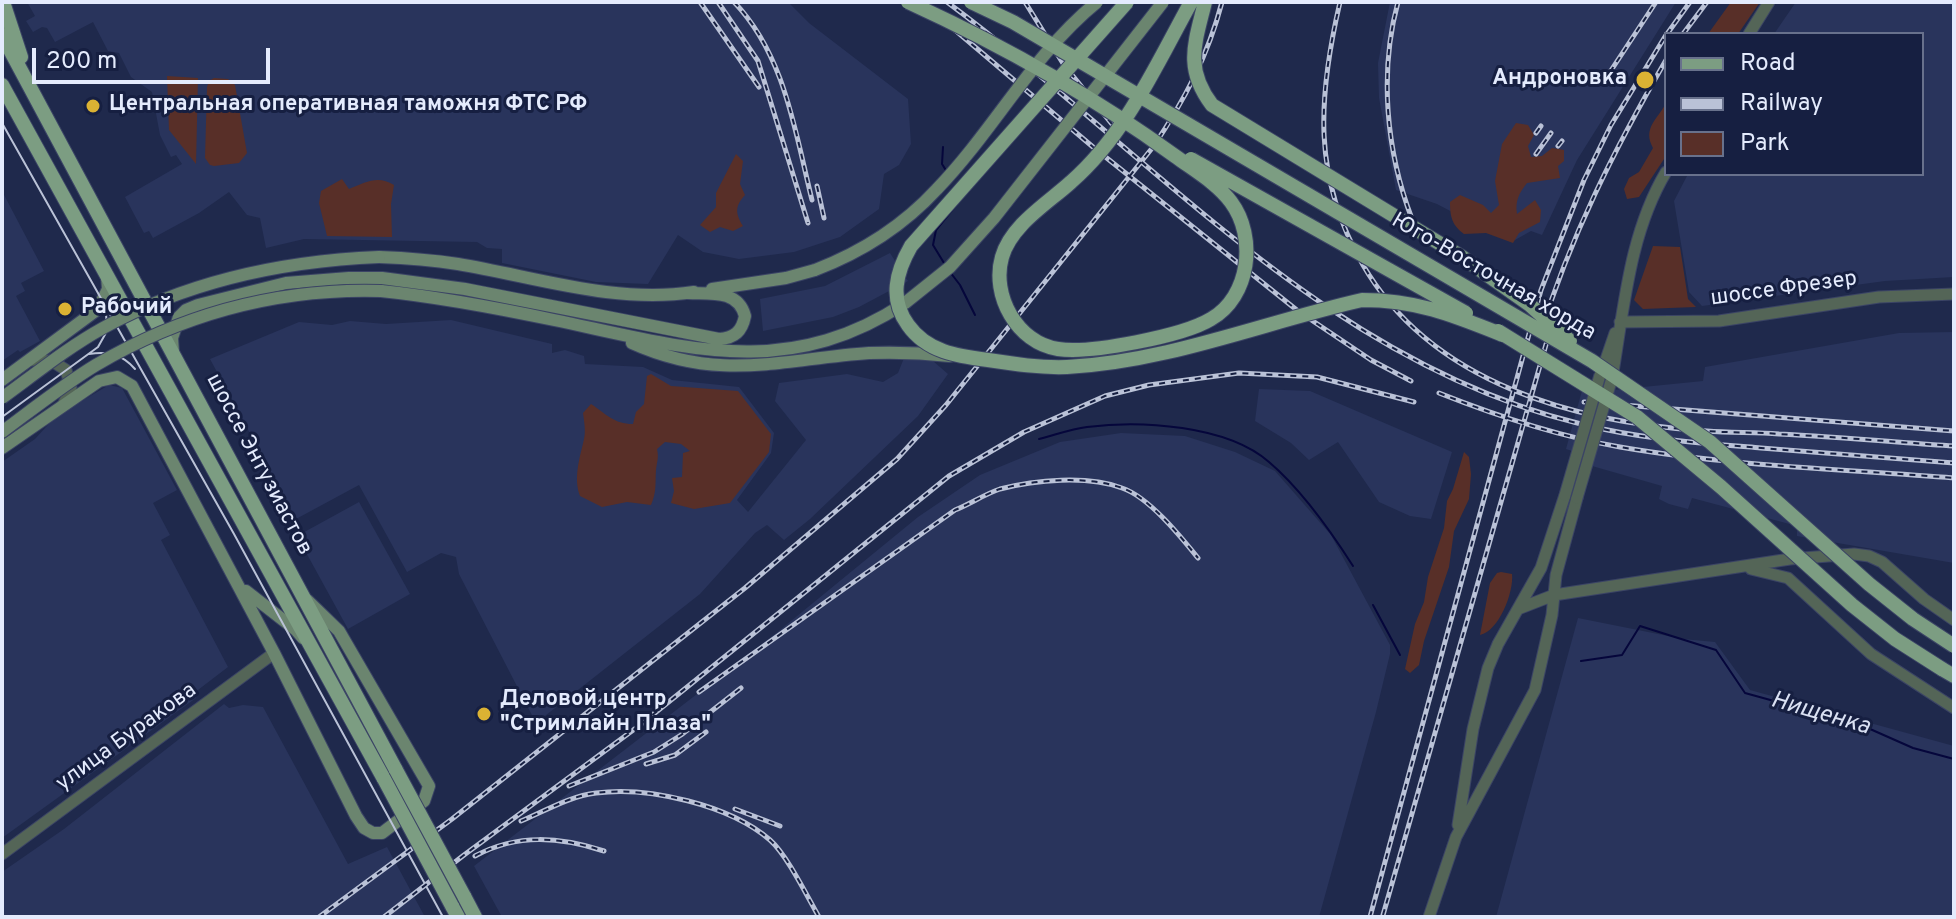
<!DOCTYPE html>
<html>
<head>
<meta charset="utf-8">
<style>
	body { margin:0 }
	#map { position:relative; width:1956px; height:919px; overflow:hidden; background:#1f294c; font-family:Overpass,sans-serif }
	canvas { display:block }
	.frame { position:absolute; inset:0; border:4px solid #e4ebfd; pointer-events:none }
	.legend { position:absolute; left:1664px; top:32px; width:260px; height:144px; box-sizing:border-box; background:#161f41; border:2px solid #68718c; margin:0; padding:10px 14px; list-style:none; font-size:24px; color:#e4ebfd }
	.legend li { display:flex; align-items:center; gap:16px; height:40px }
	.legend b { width:40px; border:2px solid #68718c }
	.scale { position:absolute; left:32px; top:48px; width:238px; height:36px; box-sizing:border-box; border:4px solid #e4ebfd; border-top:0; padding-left:10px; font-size:24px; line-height:28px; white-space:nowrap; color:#e4ebfd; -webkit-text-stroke:6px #161f41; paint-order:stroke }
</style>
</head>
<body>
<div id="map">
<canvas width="1956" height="919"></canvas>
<div class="frame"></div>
<ul class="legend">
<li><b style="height:10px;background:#7c9d82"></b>Road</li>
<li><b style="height:10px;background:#bac2d7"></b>Railway</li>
<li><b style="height:22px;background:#582f28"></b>Park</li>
</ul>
<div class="scale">200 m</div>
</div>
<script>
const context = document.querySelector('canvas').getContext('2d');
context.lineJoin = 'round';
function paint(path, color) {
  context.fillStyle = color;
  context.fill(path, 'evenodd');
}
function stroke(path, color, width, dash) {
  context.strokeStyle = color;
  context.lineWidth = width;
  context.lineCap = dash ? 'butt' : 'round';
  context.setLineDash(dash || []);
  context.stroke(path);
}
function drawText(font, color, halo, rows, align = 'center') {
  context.font = font + ' Overpass,sans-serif';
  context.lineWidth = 6;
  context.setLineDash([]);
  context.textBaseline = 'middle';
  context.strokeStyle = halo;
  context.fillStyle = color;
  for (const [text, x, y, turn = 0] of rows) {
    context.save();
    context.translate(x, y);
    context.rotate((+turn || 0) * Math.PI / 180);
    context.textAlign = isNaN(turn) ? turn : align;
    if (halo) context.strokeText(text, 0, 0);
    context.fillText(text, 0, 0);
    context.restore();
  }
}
const built = new Path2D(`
	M27 2H788L809 23 908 99 911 144 899 165 884 174 879 209 840 237 794 252 739 259 703 252 678 235 648 284 596 282 502 263V249L487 248 477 242 304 239 266 248 260 218 247 215 229 192 199 213 153 238 149 231 144 233 125 197 182 164 176 155 171 157 160 135 152 92 131 77 119 53 108 51 93 22 55 42 47 28 42 27 33 32 26 21 35 16Z
	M1390 2H1676L1577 160 1542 235 1531 231 1515 240 1475 224 1437 204 1396 190 1379 98 1378 63Z
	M1796 2H1954V277L1885 281 1702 306 1689 292 1674 201 1688 174H1922V34H1774Z
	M2 191 44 271 21 283 25 291 16 296 40 341 20 352 18 350 2 361Z
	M890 253 908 281 859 307 833 317 763 331 760 299 825 286Z
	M451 320 552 344V353L565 350 584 356 585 364 643 367 672 380 739 387 774 433 771 453 737 500 748 512 806 440 775 401 779 383 847 374 883 382 898 373 904 358 918 348 948 374 918 416 810 519 784 540 767 525 755 533 700 594 536 723 459 574 456 557 441 553 407 572 359 485 296 519 210 359 299 322 332 325 350 321 386 324Z
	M1954 332V563L1797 536V526L1692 498 1688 509 1669 504 1659 499 1662 486 1592 466 1594 458 1566 449 1583 387 1613 390 1703 381 1705 367 1899 333Z
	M109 385 122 388 177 490 153 503 170 535 161 540 228 667 194 693 196 698 2 838V462L35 439 56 416Z
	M1259 389 1310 391 1452 452 1431 519 1410 516 1379 502 1338 442 1309 460 1291 443 1255 421Z
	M1121 433 1185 436 1235 452 1275 471 1331 535 1390 645V654L1376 712 1319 917H502L474 866 780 630 918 517 980 475 1060 442Z
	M359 502 410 594 348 629 297 536Z
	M1578 618 1683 639 1715 642 1750 690 1954 746V917H1496Z
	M224 704 229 708 243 705 263 707 348 864 387 847 425 917H2V872L64 829Z`);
const green = new Path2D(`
	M1731 2H1760L1738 34H1708Z
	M167 76 198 78 196 164 169 130Z
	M214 78 228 79 235 85 247 153 239 163 214 166 210 165 205 158 207 87 209 81Z
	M1666 103V156L1639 197 1627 199 1624 189 1629 178 1639 172 1653 148C1642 128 1658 119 1666 103Z
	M1516 123 1528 125 1534 135 1528 146 1531 157 1542 156 1552 148 1564 150V161L1558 166 1560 178 1527 183C1519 193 1515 201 1517 214L1535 200 1541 210 1540 222 1519 233 1513 243 1486 233 1464 234C1452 225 1450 217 1450 202L1460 195 1483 205 1491 213 1499 205 1495 181 1502 144Z
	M736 154 743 161 740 184 745 195C735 206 735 213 743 226L733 231 720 227 710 232 700 225 716 207V193Z
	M342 179 349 189C366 182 378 175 394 185L391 204 392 237 327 236 319 203 321 191Z
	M1653 246 1680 247 1688 299 1696 307 1643 309 1634 300Z
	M651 374 671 386 738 391 771 434 769 452 730 503 694 509 671 503 674 491 672 478 682 477 683 453 690 451 681 444 665 442 657 449C659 458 657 461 656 470 655 483 657 491 651 505L627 502 602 507 580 496C573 478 580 457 584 439 586 431 584 421 583 413L591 404C606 414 614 424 633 424L636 412 644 404 647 376Z
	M1464 452 1469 457 1471 474 1469 499 1454 531 1449 567 1424 641 1419 665 1410 673 1405 669 1415 624 1424 602 1428 577 1444 528 1447 501 1453 489Z
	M1501 572 1512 574C1514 592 1499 631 1480 635L1490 583 1497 573Z`);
const stream = new Path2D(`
	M943 147 942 164 947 172
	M944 263 933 245 936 230 957 204
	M950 272 960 285 975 315
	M1039 439C1055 435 1071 429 1087 427 1140 420 1227 425 1269 462 1302 490 1330 530 1353 566
	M1373 605 1400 655
	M1581 661 1622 655 1640 626 1716 650 1745 693 1861 725 1913 748 1954 759`);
const tertiary = new Path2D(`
	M1749 34 1769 2
	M1620 322 1719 321 1879 297 1954 294
	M30 360 52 361 66 370 71 388 63 405
	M1601 374 1615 333
	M1612 378C1624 309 1629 234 1666 172
	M1751 569 1788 578 1871 654 1954 708
	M1518 609 1554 595 1790 559 1854 554 1869 556 1882 562 1924 599 1954 620
	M1458 825 1473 729 1488 668 1498 644 1541 568 1565 495
	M2 854 274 653
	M1429 917 1456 837 1535 690 1552 615 1556 575 1577 498`);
const secondary = new Path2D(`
	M379 257C405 258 432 260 458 264 536 277 614 304 694 292
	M712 289 786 278 815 270
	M381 291C439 297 497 308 554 320 683 347 785 382 905 303
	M632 343C721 383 781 359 869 353 896 352 923 353 950 356
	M173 352 172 338 179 317 186 310 198 305 286 283 349 278H382L465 289 719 339C735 338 742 331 745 316 738 289 710 294 688 293
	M2 380 98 309 108 289 107 277
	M2 448 99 381 117 377 132 386 274 653 356 816 364 828 373 833H382L424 801 429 786 339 631 307 600
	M246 591 296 630 303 638`);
const primary = new Path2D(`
	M3 2 21 57
	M2 35 396 770
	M2 85 384 779
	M1942 669 1954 676
	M464 896 475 917
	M452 906 458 917`);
const tram = new Path2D(`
	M2 123 234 534 443 917
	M89 354C108 351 122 354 135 369
	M2 417 98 347 107 331 106 313`);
const rail = new Path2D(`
	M700 2 759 87
	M718 2 758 61 808 223
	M734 2C785 55 795 132 812 200
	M913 2 955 30 1093 147 1298 311 1371 360 1411 381
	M947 2C1150 153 1325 362 1581 424 1640 439 1700 443 1761 448 1825 453 1890 458 1954 463
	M1025 2 1064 65 1120 134
	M1340 2C1318 97 1312 177 1363 265 1432 384 1577 423 1707 431 1731 433 1755 432 1779 434 1838 437 1896 442 1954 446
	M1398 2C1379 72 1386 151 1412 219
	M1667 34 1690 2
	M1683 34 1707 2
	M1610 72 1656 2
	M1536 133 1541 126
	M1558 146 1562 141
	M1536 154 1551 133
	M817 186 824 218
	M1540 335C1570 237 1615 148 1666 60
	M1439 393C1497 416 1557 436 1620 447 1730 466 1843 469 1954 478
	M1584 402 1954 431
	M699 692 955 510C970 504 985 494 1000 489 1035 480 1087 475 1122 488 1149 497 1181 537 1198 558
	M646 764 675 755 706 732
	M569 786 654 752 681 735 741 688
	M735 809 780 826
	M521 821C545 811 570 796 596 793 648 786 730 805 770 840 787 855 807 896 819 917
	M475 856C518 833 560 837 604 851
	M1383 915 1551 327
	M319 917 452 819 745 588 897 459 946 405 1153 147C1184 101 1208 56 1222 2
	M384 917 464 855 640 725 949 476 1024 432 1105 396 1149 385 1239 373 1317 377 1414 402
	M1370 917 1541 290 1584 180 1611 125 1666 35`);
const tertiaryBridge = new Path2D(`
	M1565 495 1600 375
	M1577 498 1612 378`);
const secondaryBridge = new Path2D(`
	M815 270C862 252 903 226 937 189 994 130 1033 54 1097 2
	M905 303 950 267 994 218 1163 2
	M2 398C35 374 67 348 103 328 188 281 282 261 379 257
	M2 432C33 409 63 385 96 365 183 314 280 288 381 291`);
const primaryBridge = new Path2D(`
	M908 2C1002 45 1091 95 1175 156 1194 170 1217 183 1231 202 1257 237 1250 297 1211 319 1183 336 1090 354 1058 349 1017 343 991 295 1002 257 1011 225 1048 203 1071 182 1126 134 1156 65 1191 2
	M971 2 1013 22 1592 361 1710 442 1869 584 1913 619 1954 646
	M1127 2 911 246C896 272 889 299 908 325 927 352 957 356 988 360 1014 364 1040 368 1067 367 1167 362 1265 322 1362 300 1417 300 1453 315 1503 335
	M1205 2C1195 43 1184 68 1212 105L1462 257 1530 305 1570 341
	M1191 159 1466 313
	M1498 331 1637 417 1721 487 1852 605 1895 639 1942 669
	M396 770 464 896
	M384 779 452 906`);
const markers = [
	[1645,80,10,"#dbb233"],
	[93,106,8,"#dbb233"],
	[65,309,8,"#dbb233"],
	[484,714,8,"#dbb233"]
];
const poiNames = [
	["Андроновка",1627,80,"right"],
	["Центральная оперативная таможня ФТС РФ",109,106],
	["Рабочий",81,309],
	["Деловой центр",500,701],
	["\"Стримлайн Плаза\"",500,726]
];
const streetNames = [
	["Юго-Восточная хорда",1493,278,30],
	["шоссе Фрезер",1784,290,-8],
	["шоссе Энтузиастов",258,465,62],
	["улица Буракова",127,738,-36]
];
const waterNames = [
	["Нищенка",1820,715,16]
];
paint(built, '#29345c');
paint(green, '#582f28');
stroke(stream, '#05063b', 2);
stroke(tertiary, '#3b4465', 13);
stroke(secondary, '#3b4465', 14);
stroke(primary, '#3b4465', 16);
stroke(tertiary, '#546557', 11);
stroke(secondary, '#6b856f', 12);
stroke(primary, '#7c9d82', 14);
stroke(tram, '#bac2d7', 2);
stroke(rail, '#bac2d7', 5);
stroke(rail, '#161f41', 2, [6]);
stroke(tertiaryBridge, '#3b4465', 13, []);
stroke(secondaryBridge, '#3b4465', 14, []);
stroke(primaryBridge, '#3b4465', 16, []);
stroke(tertiaryBridge, '#546557', 11);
stroke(secondaryBridge, '#6b856f', 12);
stroke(primaryBridge, '#7c9d82', 14);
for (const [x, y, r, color] of markers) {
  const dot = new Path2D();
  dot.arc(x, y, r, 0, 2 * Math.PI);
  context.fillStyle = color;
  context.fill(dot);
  stroke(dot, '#161f41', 3);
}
drawText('bold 22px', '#e4ebfd', '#161f41', poiNames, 'left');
drawText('22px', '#e4ebfd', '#161f41', streetNames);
drawText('italic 24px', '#dae1f3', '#161f41', waterNames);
</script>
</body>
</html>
